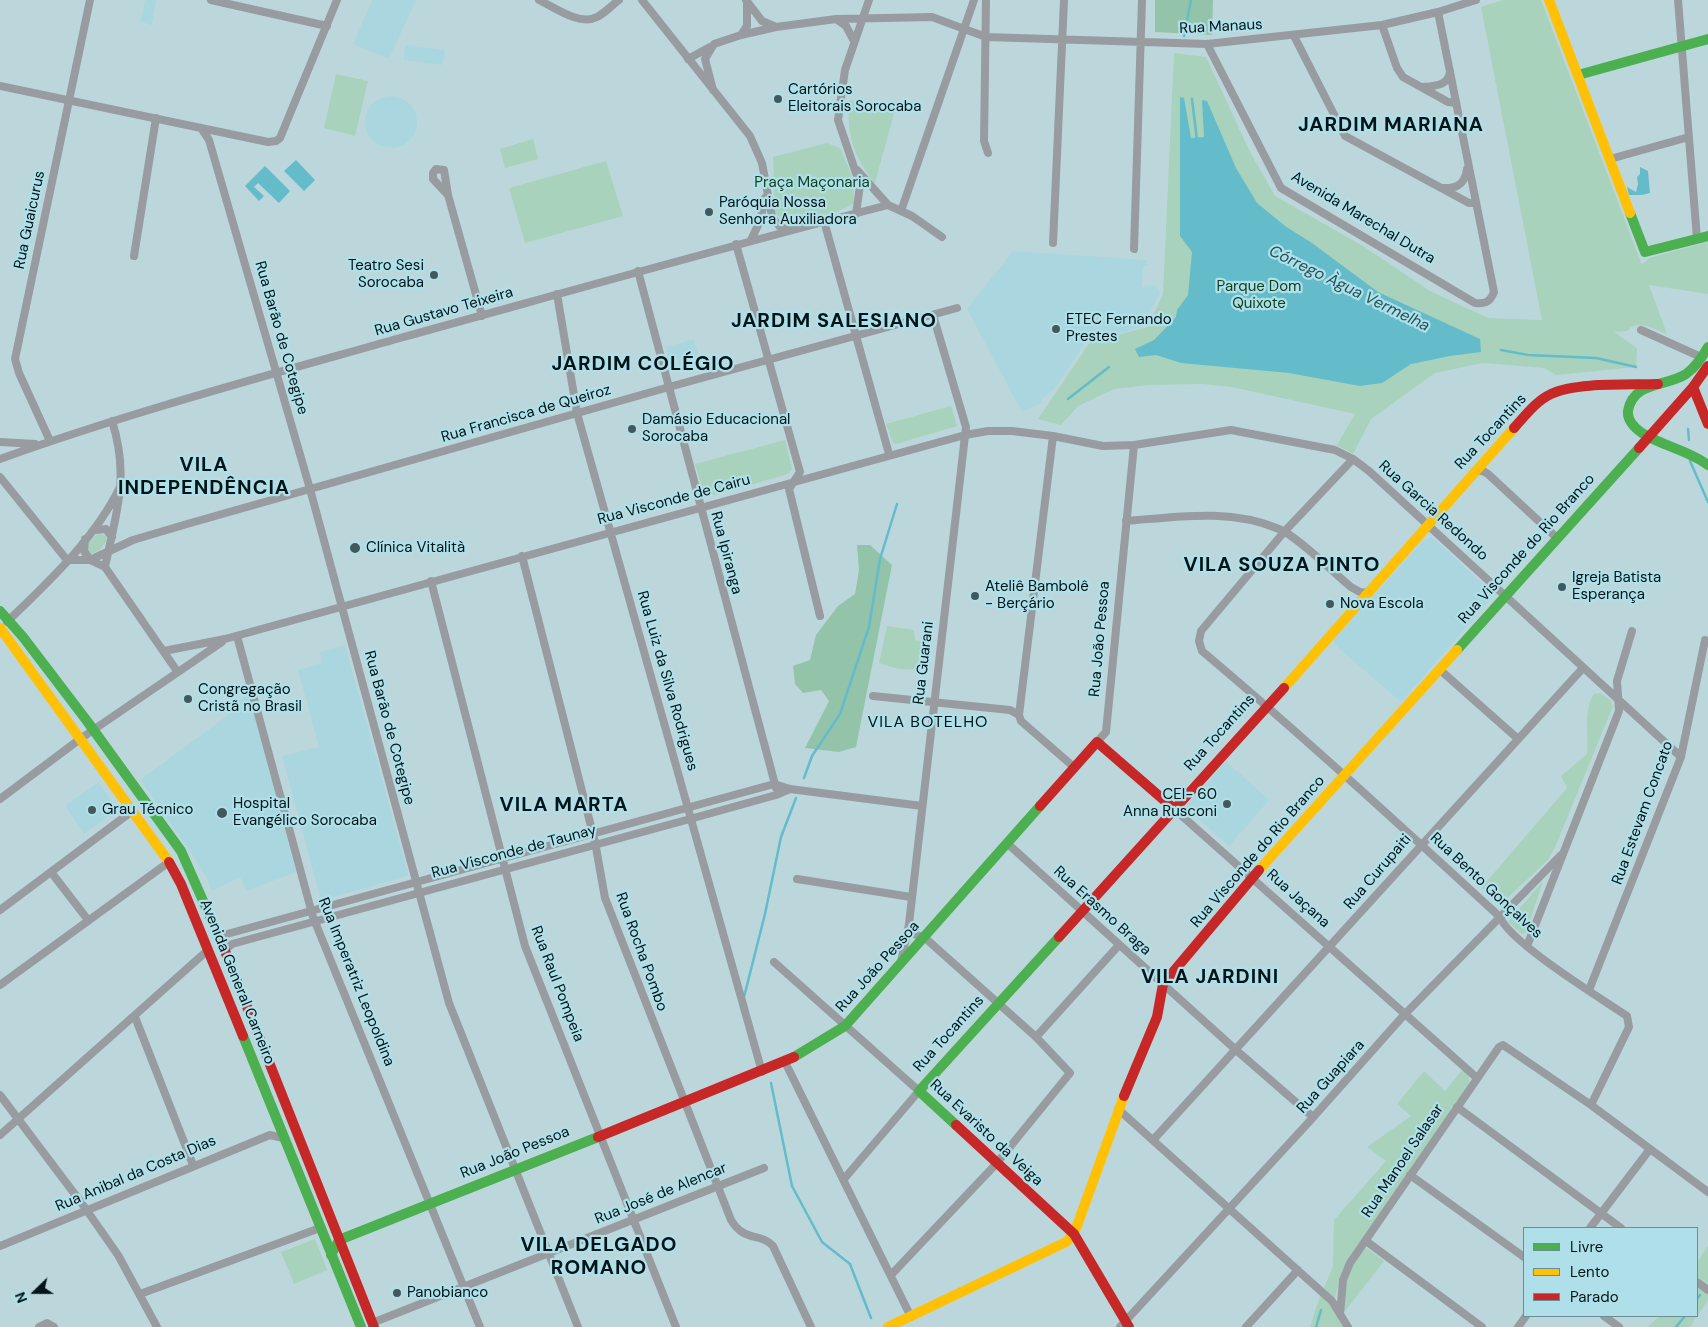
<!DOCTYPE html>
<html>
<head>
<meta charset="utf-8">
<style>
	body { margin:0 }
	#map { position:relative; width:1708px; height:1327px; overflow:hidden; background:#bcd7dc; font-family:"DM Sans",sans-serif }
	canvas { display:block }
	.legend { position:absolute; left:1523px; top:1227px; width:175px; height:90px; box-sizing:border-box; background:#afe0e9; border:1px solid #6a8e95; margin:0; padding:6px 9px; list-style:none; font-size:15px; color:#021417 }
	.legend li { display:flex; align-items:center; gap:10px; height:25px }
	.legend b { width:25px; border:1px solid #6a8e95 }
	.north { position:absolute; left:10px; top:1267px; width:50px; height:50px; -webkit-text-stroke:4px #afe0e9; paint-order:stroke; rotate:248deg; font-size:14px; font-weight:700; line-height:20px; text-align:center; color:#021417 }
	.north::after { content:''; display:block; margin:auto; width:18px; height:22px; background:#021417; clip-path:polygon(50% 0,100% 100%,50% 72%,0 100%) }
</style>
</head>
<body>
<div id="map">
<canvas width="1708" height="1327"></canvas>
<ul class="legend">
<li><b style="height:6px;background:#4caf50"></b>Livre</li>
<li><b style="height:6px;background:#ffc107"></b>Lento</li>
<li><b style="height:6px;background:#c62828"></b>Parado</li>
</ul>
<div class="north">N</div>
</div>
<script>
const context = document.querySelector('canvas').getContext('2d');
context.lineJoin = 'round';
function paint(path, color) {
  context.fillStyle = color;
  context.fill(path, 'evenodd');
}
function stroke(path, color, width, dash) {
  context.strokeStyle = color;
  context.lineWidth = width;
  context.lineCap = dash ? 'butt' : 'round';
  context.setLineDash(dash || []);
  context.stroke(path);
}
function drawText(font, color, halo, rows, align = 'center') {
  context.font = font + ' "DM Sans",sans-serif';
  context.lineWidth = 4.5;
  context.setLineDash([]);
  context.textBaseline = 'middle';
  context.strokeStyle = halo;
  context.fillStyle = color;
  for (const [text, x, y, turn = 0] of rows) {
    context.save();
    context.translate(x, y);
    context.rotate((+turn || 0) * Math.PI / 180);
    context.textAlign = isNaN(turn) ? turn : align;
    if (halo) context.strokeText(text, 0, 0);
    context.fillText(text, 0, 0);
    context.restore();
  }
}
const built = new Path2D(`
	M145 0H156L152 25 141 22Z
	M372 0H416L389 59 353 44Z
	M405 45 445 50 442 65 404 60Z
	M365 122a26 26 0 1 1 52 0a26 26 0 1 1-52 0Z
	M1013 251 1147 260V265L1143 266 1142 287 1155 285 1160 293 1142 326 1127 332 1086 341 1055 388 1041 399 1042 403 1022 412 967 309Z
	M694 339 700 360 689 363 687 360 684 361 685 364 679 366 676 356 668 358 666 347Z
	M1432 537 1490 591 1491 599 1401 702 1334 644 1335 638 1424 540Z
	M345 645 408 874 407 876 323 900 320 897 282 756 319 747 298 670 322 663 320 652Z
	M249 694 296 872 247 891 240 877 212 891 207 878 186 845 140 780 231 713 230 707Z
	M1226 761 1269 800 1229 846 1185 807Z
	M98 782 117 808 116 811 84 834 65 806Z`);
const green = new Path2D(`
	M1503 0H1541L1642 265 1649 258 1708 242V294L1649 285 1667 334C1654 329 1637 318 1627 331L1614 332 1637 348 1636 367 1556 375 1544 368 1483 363 1435 373 1371 419 1353 454 1337 445 1355 414 1232 387 1203 384 1148 385 1114 389 1078 406 1061 425 1038 419 1090 342 1148 327 1163 294 1174 53 1206 57 1249 150 1275 196 1363 246 1430 291 1488 318 1542 320 1481 7Z
	M336 74 368 81 355 136 324 128Z
	M850 100 895 110 875 183C854 158 845 132 850 100Z
	M533 139 538 159 505 168 500 149Z
	M827 143 840 148C849 169 856 180 853 204L837 212 787 224 775 213 773 157Z
	M606 161 623 216 525 243 509 188Z
	M951 406 957 426 896 444 893 443 886 424Z
	M785 440 792 469 788 474 716 495 704 494 695 464Z
	M98 533 106 536 107 540 100 550 91 554 88 552 87 545Z
	M887 626 914 630 915 640 932 643 929 670 898 669 879 663Z
	M1600 693 1610 700 1613 706 1556 845 1548 860 1503 902H1497L1482 887 1567 788 1561 776 1587 754C1589 735 1583 710 1594 694Z
	M1543 881 1526 933 1522 934 1508 922Z
	M1463 1069 1469 1077V1083L1366 1236 1340 1279 1335 1298 1324 1288 1333 1266 1334 1220 1386 1161 1367 1147 1411 1116 1397 1104 1424 1071 1445 1091Z
	M315 1239 327 1270 294 1284 281 1252Z
	M1708 1246V1284L1697 1276V1262Z
	M1365 1247 1384 1261 1342 1315C1344 1286 1347 1270 1365 1247Z
	M1697 1286 1708 1293V1300L1690 1327H1648L1659 1316H1697Z
	M1320 1296C1332 1302 1337 1316 1343 1327H1310Z`);
const forest = new Path2D(`
	M1155 0H1213L1212 35 1155 32Z
	M857 545H870L892 565 856 747 839 752 805 748 829 701 821 690 803 693 795 684 793 666 810 660 816 635 838 606 855 594 859 570Z`);
const water = new Path2D(`
	M1180 97 1184 98 1191 138 1204 137 1202 100 1207 101 1236 168 1257 203 1285 226 1312 243 1378 292 1480 339 1481 352 1450 356 1411 364 1382 383 1360 386 1289 373 1181 363 1156 355 1139 357 1135 349 1154 340 1176 317 1177 310 1188 295 1192 252 1180 236Z
	M296 160 315 180 304 191 284 171Z
	M265 166 290 191 279 203 258 183 254 187 264 196 259 201 245 186Z
	M1640 167 1648 171 1650 193 1642 195H1629L1627 187 1636 192 1638 184 1637 177 1640 174Z`);
const stream = new Path2D(`
	M1184 36 1191 0
	M1192 99 1197 140
	M1501 350 1528 355 1596 358 1636 367
	M1068 399 1109 367
	M1688 429 1689 440
	M1690 461 1708 502
	M804 778 812 756 840 714 869 627 880 559 897 504
	M744 997 765 914 781 837 796 798
	M771 1083 792 1186 822 1242 850 1264 871 1318
	M1697 1299 1700 1295
	M1316 1327 1321 1310
	M1676 1327 1685 1316`);
const street = new Path2D(`
	M211 0 327 26
	M539 0C555 8 580 26 597 17 605 13 612 5 619 0
	M642 0 750 136 762 163 772 217 780 227 789 230
	M746 0 762 21 774 26
	M986 0 984 141 988 153
	M1678 0 1697 239
	M836 19 846 26 854 41
	M1382 25 1397 68 1403 77 1448 102 1456 103
	M741 35 747 26V4
	M1294 36 1345 136 1469 203H1475
	M1207 44 1281 188 1475 303C1486 304 1490 302 1494 292L1438 12
	M688 59 710 47
	M0 86 268 142 276 141 280 138 337 0
	M1422 87C1434 86 1449 86 1450 71
	M713 90 705 59 714 44 741 35 776 27 836 19 932 17 986 37 1207 44 1382 25 1438 12 1476 0
	M201 128 209 140 310 489 449 1003 578 1327
	M1610 159 1689 137
	M857 170 888 205 912 216 942 237
	M1443 188C1457 189 1465 184 1467 169
	M448 195 433 179V173L436 169 444 170 448 195 482 316
	M901 211 974 0
	M856 214 860 185 838 120 845 70 869 0
	M824 221 889 454
	M751 240 760 221 765 198
	M1053 243 1064 0
	M736 244 800 472 789 489 820 616
	M1134 249 1142 0
	M134 256 156 118
	M638 271 776 788
	M557 294 577 413 762 1072
	M1641 330 1701 357
	M50 441 19 373 15 359 90 0
	M0 442 35 444
	M0 459C131 412 266 376 400 338 563 293 725 247 888 205
	M1353 459 1284 532 1201 631 1199 641 1202 651C1304 737 1402 827 1500 917 1509 942 1602 999 1627 1016L1629 1027 1591 1105
	M1475 471H1483L1488 474 1557 538
	M0 477 67 560
	M1126 521C1177 517 1230 508 1279 529 1297 536 1334 573 1351 587L1360 592 1369 593
	M95 530 106 529 112 537
	M85 539 84 551 90 560
	M522 556 595 842 605 898 731 1220C745 1243 760 1232 773 1246L811 1327
	M67 560H90L105 567 177 671
	M90 560 133 540 187 524 669 387 957 308
	M105 567C116 513 130 477 112 421
	M431 581 525 946 676 1327
	M7 622C48 582 95 539 120 487
	M237 636 313 917 480 1327
	M164 651 225 639 965 435 988 431H1012L1053 436 1103 446 1134 445 1231 430 1335 450 1353 459 1369 471 1681 757
	M1439 669 1517 738
	M873 696 1010 710 1019 715 1021 721 1075 768
	M1019 715 1053 436
	M1097 742 1106 732 1134 445
	M0 799 80 739 222 642
	M1173 808 1477 1078
	M1008 844 1236 1050 1313 1117
	M51 872 88 920
	M797 879 911 897
	M0 910 131 812
	M219 935 227 934 774 784 790 789 922 806
	M1527 946 1619 711 1617 681 1632 631
	M225 950 232 944 690 819 776 795 790 789
	M774 962 919 1091 844 1179
	M901 962 909 924 966 427 933 315
	M0 985 169 862
	M1589 990 1681 757 1705 640
	M135 1017 193 1165
	M1036 1037 1119 945
	M785 1062 911 1317
	M0 1095 83 1205 118 1255 157 1327
	M1457 1107 1621 1228
	M1118 1109 1332 1301 1348 1327
	M0 1135 208 950
	M1154 1139 1583 668
	M1410 1175 1524 1257
	M1590 1228 1650 1149
	M1366 1241 1482 1327
	M0 1246 270 1135 283 1138
	M891 1275 996 1164 1070 1073 1036 1037 924 937 913 934 909 924
	M1697 1282 1708 1290
	M140 1294 320 1228
	M1340 1314 1343 1280 1350 1263 1499 1047 1503 1045 1591 1105 1708 1192
	M1604 1316 1619 1327
	M372 1323 764 1168
	M39 1327 47 1323 54 1327
	M1120 1327 1308 1123 1404 1015 1561 855
	M1246 1327 1298 1270
	M1518 1327 1526 1316`);
const fast = new Path2D(`
	M1578 75 1708 39
	M1630 213 1645 252 1708 236
	M1708 347C1702 357 1696 367 1686 374 1666 387 1633 381 1628 411 1627 420 1635 428 1642 433 1662 446 1688 450 1708 465
	M0 611 23 637 87 721 181 851 223 946
	M1457 650 1639 448
	M243 1036 361 1327
	M794 1057 845 1026 1040 806
	M956 1125 919 1091 1059 937
	M331 1255 339 1240 598 1137`);
const slow = new Path2D(`
	M1549 0 1630 213
	M0 628 169 862
	M1284 688 1514 428
	M1259 870 1457 650
	M888 1327 1066 1242 1074 1234 1124 1096`);
const jam = new Path2D(`
	M1693 387 1708 424
	M1514 428C1525 416 1536 401 1551 394 1575 382 1630 385 1658 384
	M1639 448 1693 387 1708 366
	M1040 806 1097 742 1173 808
	M169 862 181 884 243 1036
	M1059 937 1284 688
	M223 946 374 1327
	M1124 1096 1157 1017 1163 984 1259 870
	M956 1125 1074 1234 1129 1327
	M598 1137 794 1057`);
const markers = [
	[778,99,5,"#43585c"],
	[709,212,5,"#43585c"],
	[434,275,5,"#43585c"],
	[1056,329,5,"#43585c"],
	[632,429,5,"#43585c"],
	[355,548,6,"#43585c"],
	[1562,587,5,"#43585c"],
	[975,596,5,"#43585c"],
	[1330,604,5,"#43585c"],
	[188,699,5,"#43585c"],
	[1227,804,5,"#43585c"],
	[92,810,5,"#43585c"],
	[222,813,6,"#43585c"],
	[397,1293,5,"#43585c"]
];
const streetNames = [
	["Rua Manaus",1221,27,-3],
	["Avenida Marechal Dutra",1363,218,31],
	["Rua Guaicurus",30,220,-78],
	["Rua Gustavo Teixeira",444,312,-16],
	["Rua Barão de Cotegipe",281,338,74],
	["Rua Francisca de Queiroz",526,414,-16],
	["Rua Tocantins",1491,432,-47],
	["Rua Visconde de Cairu",674,500,-15],
	["Rua Garcia Redondo",1433,511,42],
	["Rua Visconde do Rio Branco",1527,549,-48],
	["Rua Ipiranga",726,553,75],
	["Rua João Pessoa",1100,639,-85],
	["Rua Guarani",924,663,-83],
	["Rua Luiz da Silva Rodrigues",667,681,74],
	["Rua Barão de Cotegipe",389,728,75],
	["Rua Tocantins",1220,733,-48],
	["Rua Estevam Concato",1643,813,-70],
	["Rua Visconde de Taunay",514,852,-15],
	["Rua Visconde do Rio Branco",1258,852,-49],
	["Rua Curupaiti",1378,872,-49],
	["Rua Bento Gonçalves",1486,886,43],
	["Rua Jaçana",1298,899,42],
	["Rua Erasmo Braga",1102,911,42],
	["Rua Rocha Pombo",641,952,70],
	["Rua João Pessoa",878,967,-48],
	["Avenida General Carneiro",237,982,68],
	["Rua Imperatriz Leopoldina",356,982,68],
	["Rua Raul Pompeia",557,984,69],
	["Rua Tocantins",949,1034,-48],
	["Rua Guapiara",1331,1077,-48],
	["Rua Evaristo da Veiga",986,1133,43],
	["Rua João Pessoa",515,1153,-22],
	["Rua Manoel Salasar",1403,1161,-56],
	["Rua Anibal da Costa Dias",136,1174,-23],
	["Rua José de Alencar",661,1194,-22]
];
const poiNames = [
	["Cartórios",788,90],
	["Eleitorais Sorocaba",788,107],
	["Paróquia Nossa",719,203],
	["Senhora Auxiliadora",719,220],
	["Teatro Sesi",424,266,"right"],
	["Sorocaba",424,283,"right"],
	["ETEC Fernando",1066,320],
	["Prestes",1066,337],
	["Damásio Educacional",642,420],
	["Sorocaba",642,437],
	["Clínica Vitalità",366,548],
	["Igreja Batista",1572,578],
	["Esperança",1572,595],
	["Ateliê Bambolê",985,587],
	["- Berçário",985,604],
	["Nova Escola",1340,604],
	["Congregação",198,690],
	["Cristã no Brasil",198,707],
	["CEI- 60",1217,795,"right"],
	["Anna Rusconi",1217,812,"right"],
	["Hospital",233,804],
	["Evangélico Sorocaba",233,821],
	["Grau Técnico",102,810],
	["Panobianco",407,1293]
];
const parkNames = [
	["Praça Maçonaria",812,183],
	["Parque Dom",1259,287],
	["Quixote",1259,304]
];
const waterNames = [
	["Córrego Àgua Vermelha",1349,289,26]
];
const neighbourhoodNames = [
	["VILA BOTELHO",928,723]
];
const districtNames = [
	["JARDIM MARIANA",1391,126],
	["JARDIM SALESIANO",834,322],
	["JARDIM COLÉGIO",643,365],
	["VILA",204,466],
	["INDEPENDÊNCIA",204,489],
	["VILA SOUZA PINTO",1282,566],
	["VILA MARTA",564,806],
	["VILA JARDINI",1210,978],
	["VILA DELGADO",599,1246],
	["ROMANO",599,1269]
];
paint(built, '#aad6df');
paint(green, '#a8d2bc');
paint(forest, '#93c4a9');
paint(water, '#64bcca');
stroke(stream, '#64bcca', 2.5);
stroke(street, '#989ca0', 8);
stroke(fast, '#4caf50', 10);
stroke(slow, '#ffc107', 10);
stroke(jam, '#c62828', 10);
for (const [x, y, r, color] of markers) {
  const dot = new Path2D();
  dot.arc(x, y, r, 0, 2 * Math.PI);
  context.fillStyle = color;
  context.fill(dot);
  stroke(dot, '#afe0e9', 2);
}
drawText('15px', '#021417', '#afe0e9', streetNames);
drawText('15px', '#021417', '#afe0e9', poiNames, 'left');
drawText('15px', '#11421f', '#afe0e9', parkNames);
drawText('italic 16px', '#22525a', '#afe0e9', waterNames);
context.letterSpacing = '1px';
drawText('16px', '#021417', '#afe0e9', neighbourhoodNames);
context.letterSpacing = '0px';
context.letterSpacing = '1px';
drawText('bold 20px', '#021417', '#afe0e9', districtNames);
context.letterSpacing = '0px';
</script>
</body>
</html>
